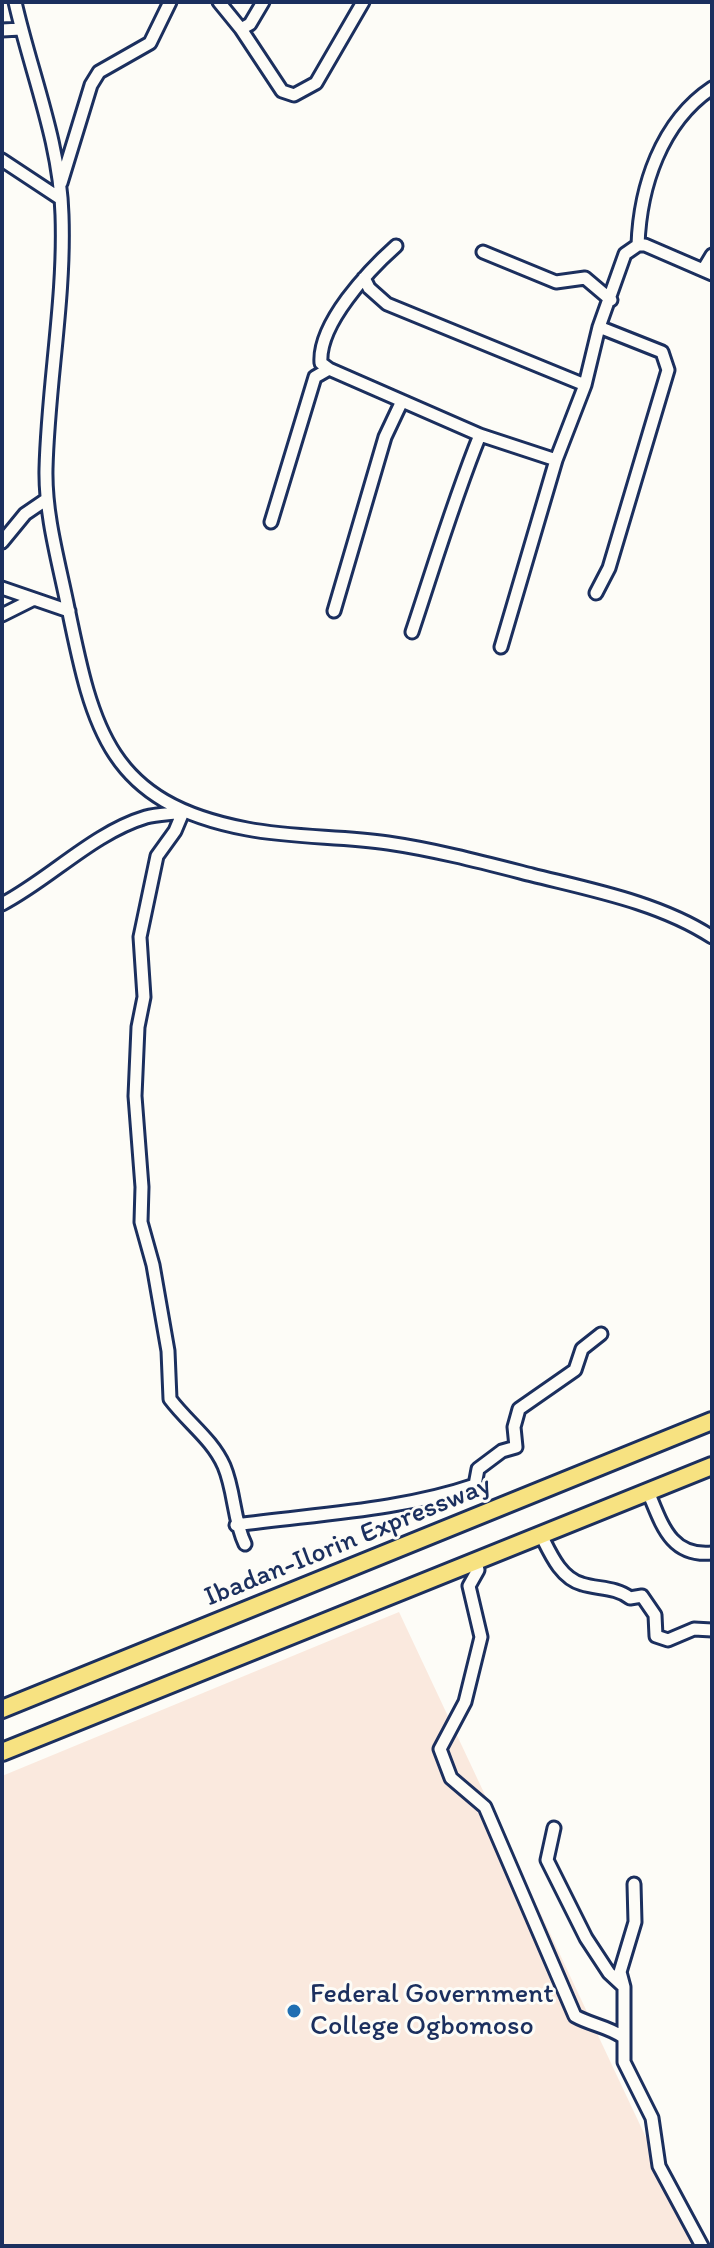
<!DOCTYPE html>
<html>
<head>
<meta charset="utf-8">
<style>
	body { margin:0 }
	#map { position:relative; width:714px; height:2248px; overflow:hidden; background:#fdfcf7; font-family:Itim,sans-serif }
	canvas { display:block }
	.frame { position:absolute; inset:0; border:4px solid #1b2f5e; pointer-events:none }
</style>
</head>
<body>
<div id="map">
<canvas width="714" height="2248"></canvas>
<div class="frame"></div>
</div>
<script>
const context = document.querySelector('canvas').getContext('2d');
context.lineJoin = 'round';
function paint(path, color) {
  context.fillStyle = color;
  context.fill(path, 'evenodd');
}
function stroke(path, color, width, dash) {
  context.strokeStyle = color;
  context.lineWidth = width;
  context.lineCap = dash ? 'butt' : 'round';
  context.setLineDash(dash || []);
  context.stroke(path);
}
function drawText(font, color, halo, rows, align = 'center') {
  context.font = font + ' Itim,sans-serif';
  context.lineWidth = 6;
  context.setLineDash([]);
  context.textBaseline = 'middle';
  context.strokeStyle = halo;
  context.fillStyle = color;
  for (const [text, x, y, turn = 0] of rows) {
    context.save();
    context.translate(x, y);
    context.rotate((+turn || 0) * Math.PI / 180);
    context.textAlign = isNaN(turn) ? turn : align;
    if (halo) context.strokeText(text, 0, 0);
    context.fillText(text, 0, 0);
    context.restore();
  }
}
const built = new Path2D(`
	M399 1612 697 2246H2V1776Z`);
const minor = new Path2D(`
	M15 2C31 73 60 142 62 215 65 300 48 384 46 469 45 516 59 563 68 608 93 730 109 803 247 829 294 838 341 836 388 843 436 850 485 863 532 875 592 890 660 903 712 937
	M219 2 241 29 282 91 294 95 316 83 363 2
	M241 29 250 24 263 2
	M2 30 21 29
	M2 160 61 199
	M61 183 91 85 99 72 150 43 170 2
	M638 245C640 187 661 122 712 88
	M483 252 556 282 585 278 611 300
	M703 270 712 255
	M364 278 369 288 387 304 585 385
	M329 369 321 363C318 324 369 270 396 246
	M271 522 315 377 329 369 480 435 556 460
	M2 542 25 514 47 499
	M2 588 69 611
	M596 593 609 568 668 370 662 352 599 327
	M334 611 385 437 402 401
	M2 615 32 600
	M412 632C434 566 454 499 480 435
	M501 647 556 460 585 385 599 327 625 254 638 245H645L712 274
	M183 812 175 831 157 856 140 937 144 997 138 1027 135 1096 142 1187 141 1222 153 1265 168 1351 170 1399C188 1423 212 1439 224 1466 235 1492 233 1519 245 1544
	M2 904C50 879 93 833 146 817 157 814 171 814 183 812
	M649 1494C662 1525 671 1557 712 1553
	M236 1525C315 1514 399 1511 475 1485L478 1469 502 1451 516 1447 514 1427 519 1409 575 1370 582 1349 601 1334
	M542 1537C551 1555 561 1578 582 1584 598 1589 616 1587 630 1598L642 1596 655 1615 656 1636 668 1640 694 1629 712 1630
	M476 1563 478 1570 469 1586 481 1637 465 1702 440 1749 451 1778 485 1807 575 2016C591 2025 607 2026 623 2037
	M554 1828 547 1860 586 1938 609 1973 623 1986
	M634 1884 635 1922 620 1972 624 1987V2062L652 2118 659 2166 702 2246`);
const highway = new Path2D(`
	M2 1709 712 1421
	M2 1752 712 1466`);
const markers = [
	[294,2011,8,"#1f6fb2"]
];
const streetNames = [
	["Ibadan-Ilorin Expressway",348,1542,-22]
];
const poiNames = [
	["Federal Government",310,1995],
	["College Ogbomoso",310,2027]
];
paint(built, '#fae9de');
stroke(minor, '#1b2f5e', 17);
stroke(highway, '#1b2f5e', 22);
stroke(minor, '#fdfcf7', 11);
stroke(highway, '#f7e281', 16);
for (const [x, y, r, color] of markers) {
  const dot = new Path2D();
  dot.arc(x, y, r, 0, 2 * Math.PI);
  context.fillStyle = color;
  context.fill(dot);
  stroke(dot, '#fdfcf7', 3);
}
drawText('28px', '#1b2f5e', '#fdfcf7', streetNames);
drawText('28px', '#1b2f5e', '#fdfcf7', poiNames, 'left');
</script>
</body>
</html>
